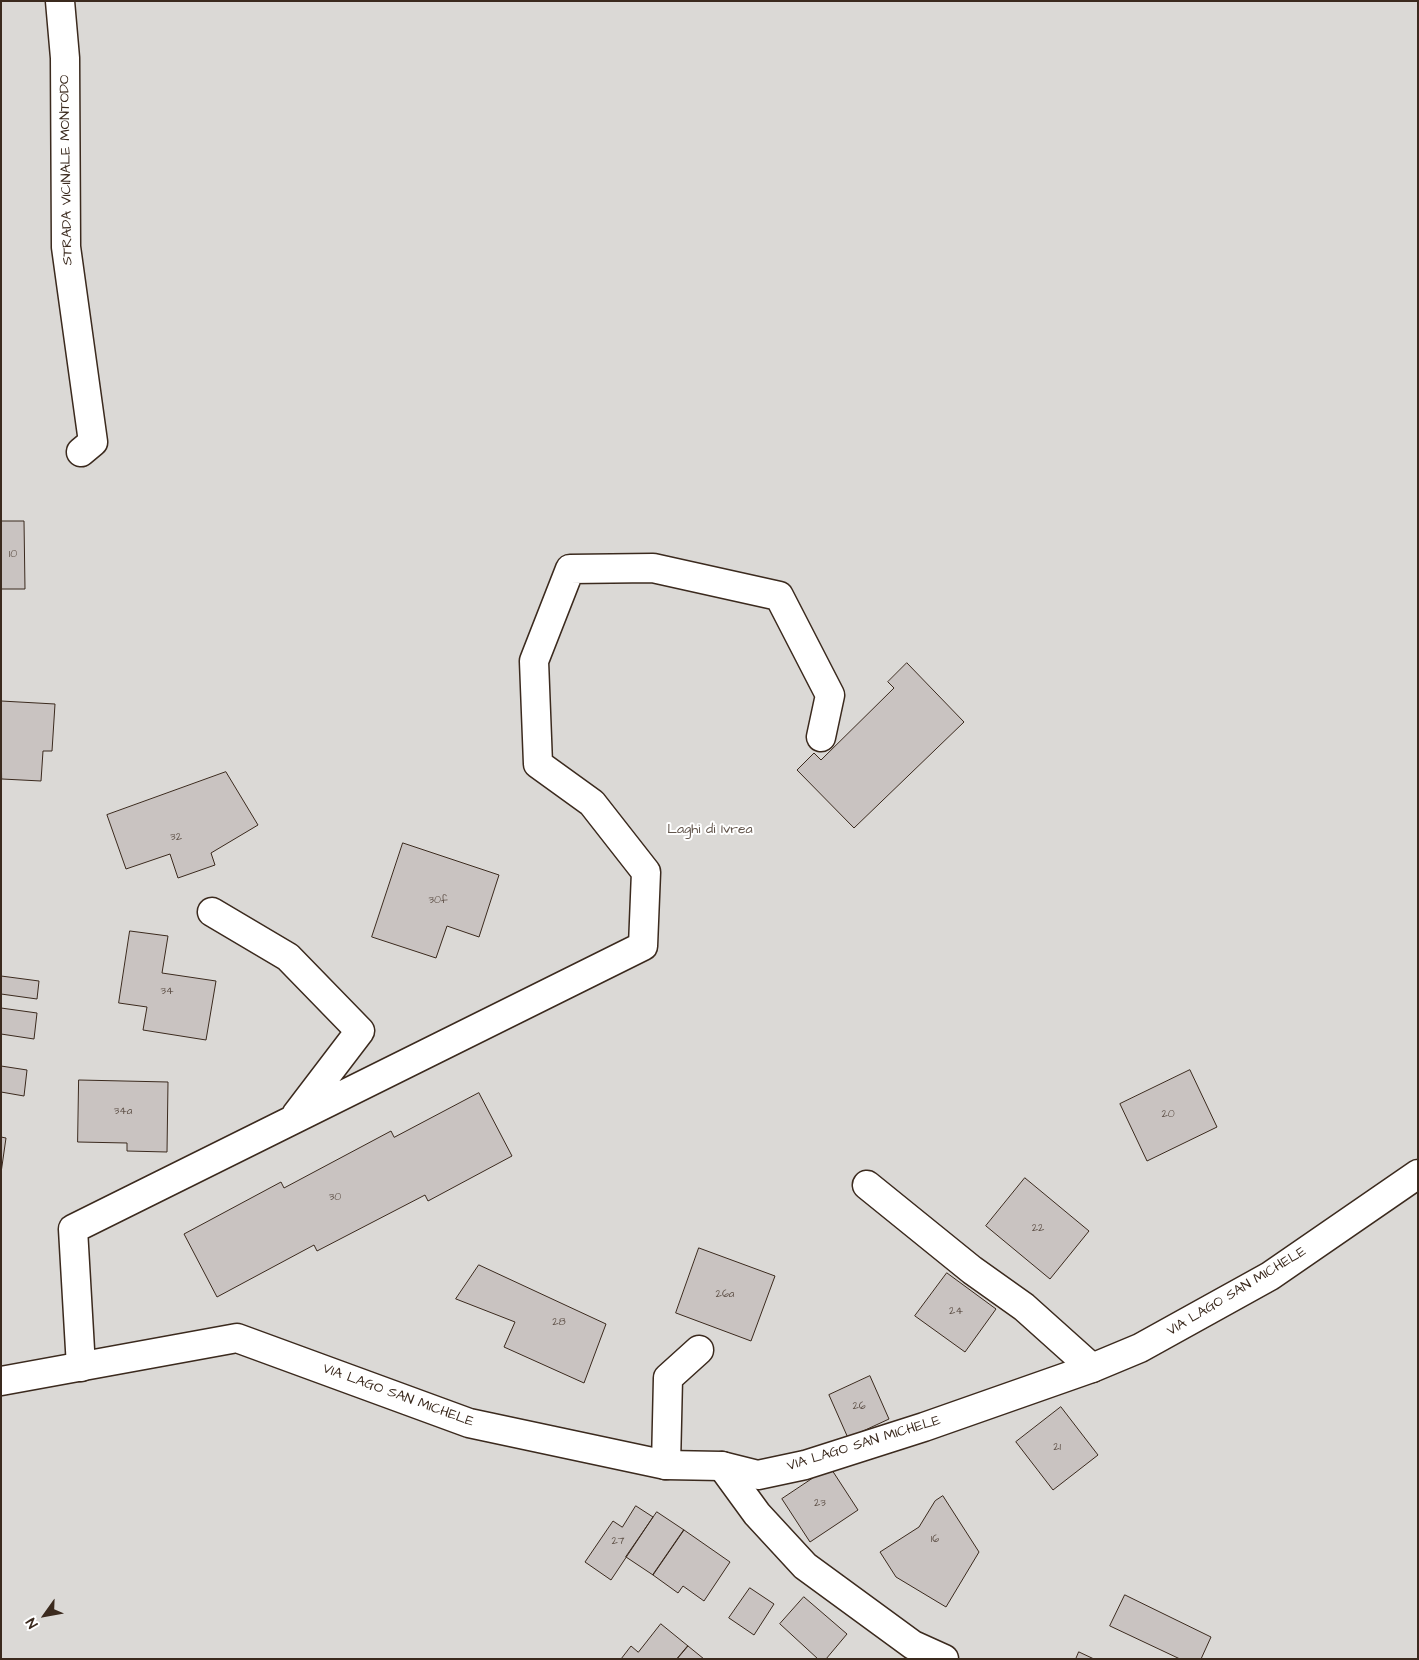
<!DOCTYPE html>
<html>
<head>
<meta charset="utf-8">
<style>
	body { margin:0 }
	#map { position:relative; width:1419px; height:1660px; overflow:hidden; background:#f7f6f6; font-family:"Architects Daughter",sans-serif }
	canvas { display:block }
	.frame { position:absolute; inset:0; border:2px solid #3b2a1e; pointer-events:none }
	.north { position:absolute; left:20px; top:1590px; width:50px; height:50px; -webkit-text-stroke:4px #fff; paint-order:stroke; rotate:238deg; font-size:14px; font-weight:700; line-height:20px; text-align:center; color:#3b2a1e }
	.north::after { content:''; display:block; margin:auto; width:18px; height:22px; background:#3b2a1e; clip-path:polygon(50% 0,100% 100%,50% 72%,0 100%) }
</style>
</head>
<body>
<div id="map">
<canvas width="1419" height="1660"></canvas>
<div class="frame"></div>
<div class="north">N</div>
</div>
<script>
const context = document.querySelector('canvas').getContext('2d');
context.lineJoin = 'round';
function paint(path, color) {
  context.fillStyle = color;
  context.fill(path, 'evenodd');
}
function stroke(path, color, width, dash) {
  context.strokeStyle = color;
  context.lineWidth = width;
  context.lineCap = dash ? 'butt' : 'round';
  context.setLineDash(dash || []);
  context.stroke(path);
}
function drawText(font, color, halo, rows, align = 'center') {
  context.font = font + ' "Architects Daughter",sans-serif';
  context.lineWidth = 4;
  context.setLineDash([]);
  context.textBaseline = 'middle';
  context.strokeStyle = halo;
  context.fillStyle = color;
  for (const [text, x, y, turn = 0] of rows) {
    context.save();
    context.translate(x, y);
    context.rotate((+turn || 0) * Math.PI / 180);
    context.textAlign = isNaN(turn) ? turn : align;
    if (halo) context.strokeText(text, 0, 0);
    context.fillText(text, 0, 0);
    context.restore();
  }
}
const green = new Path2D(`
	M1 1H1418V1659H1Z`);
const building = new Path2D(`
	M1 521H24L25 589H1Z
	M907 663 964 722 854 828 797 770 814 753 821 760 894 688 888 682Z
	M1 701 55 704 52 751H43L41 781 2 779Z
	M226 772 258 825 211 853 215 865 178 878 170 854 126 869 107 815Z
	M403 843 499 875 479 937 447 926 436 958 372 937Z
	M130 931 168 936 162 973 216 981 206 1040 143 1030 147 1007 119 1003Z
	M1 976 39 981 37 999 1 994Z
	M1 1008 37 1013 34 1039 1 1034Z
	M1 1066 27 1070 24 1096 1 1092Z
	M1190 1070 1217 1127 1147 1161 1120 1104Z
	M79 1080 168 1082 167 1152 127 1151V1143L78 1142Z
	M479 1093 512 1156 428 1201 425 1195 317 1251 314 1245 217 1297 184 1234 281 1182 284 1188 391 1131 394 1137Z
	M1 1137 6 1138 1 1173Z
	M1025 1178 1089 1231 1050 1279 986 1226Z
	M699 1248 775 1276 751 1341 676 1313Z
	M479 1265 606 1324 584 1383 504 1347 515 1322 456 1299Z
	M947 1273 996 1309 965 1352 915 1316Z
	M870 1376 889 1419 848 1438 829 1395Z
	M1061 1407 1098 1455 1053 1490 1016 1442Z
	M830 1467 858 1510 810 1542 782 1499Z
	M943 1496 979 1552 946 1607 896 1577 880 1552 919 1527 935 1501Z
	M636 1506 653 1517 611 1580 585 1562 613 1521 622 1527Z
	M657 1512 684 1530 653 1575 626 1557Z
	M684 1530 730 1562 704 1601 683 1586 678 1593 653 1575Z
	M750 1588 774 1604 754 1635 729 1618Z
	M1125 1595 1211 1637 1201 1659H1180L1110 1626Z
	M804 1597 847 1634 826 1659H818L780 1624Z
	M661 1624 688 1646 677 1659H621L631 1646 638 1652Z
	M688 1646 704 1659H677Z
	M1079 1652 1094 1659H1076Z`);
const street = new Path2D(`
	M60 1 65 58 66 247 93 442 81 452
	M212 912 288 957 360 1031 296 1115
	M867 1185 972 1270 1024 1307 1092 1368
	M81 1367 73 1229 643 946 646 872 592 803 538 764 534 661 570 569 653 568 779 596 830 695 821 737
	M666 1465 668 1378 699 1350
	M722 1466 757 1514 805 1566 913 1645 944 1659`);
const secondary = new Path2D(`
	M1 1381 237 1338 469 1423 666 1465 722 1466 758 1475 805 1465 924 1427 1092 1368 1140 1348 1270 1276 1418 1174`);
const numberNames = [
	["10",13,555],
	["32",176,838],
	["30f",438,901],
	["34",167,992],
	["34a",123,1112],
	["20",1168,1115],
	["30",335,1198],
	["22",1038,1229],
	["26a",725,1295],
	["24",956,1312],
	["28",559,1323],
	["26",859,1407],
	["21",1057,1448],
	["23",820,1504],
	["16",935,1540],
	["27",618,1542]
];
const streetNames = [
	["STRADA VICINALE MONTODO",67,170,-91],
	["VIA LAGO SAN MICHELE",1237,1292,-31],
	["VIA LAGO SAN MICHELE",398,1396,20],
	["VIA LAGO SAN MICHELE",864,1444,-17]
];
const parkNames = [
	["Laghi di Ivrea",710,830]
];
paint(green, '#dbd9d6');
paint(building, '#c9c3c1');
stroke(building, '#3b2a1e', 1);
stroke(street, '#3b2a1e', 31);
stroke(secondary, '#3b2a1e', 31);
stroke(street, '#fff', 28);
stroke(secondary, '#fff', 28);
drawText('11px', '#5e5047', null, numberNames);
drawText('14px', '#3b2a1e', '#fff', streetNames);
drawText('14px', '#63564c', '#fff', parkNames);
</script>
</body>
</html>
